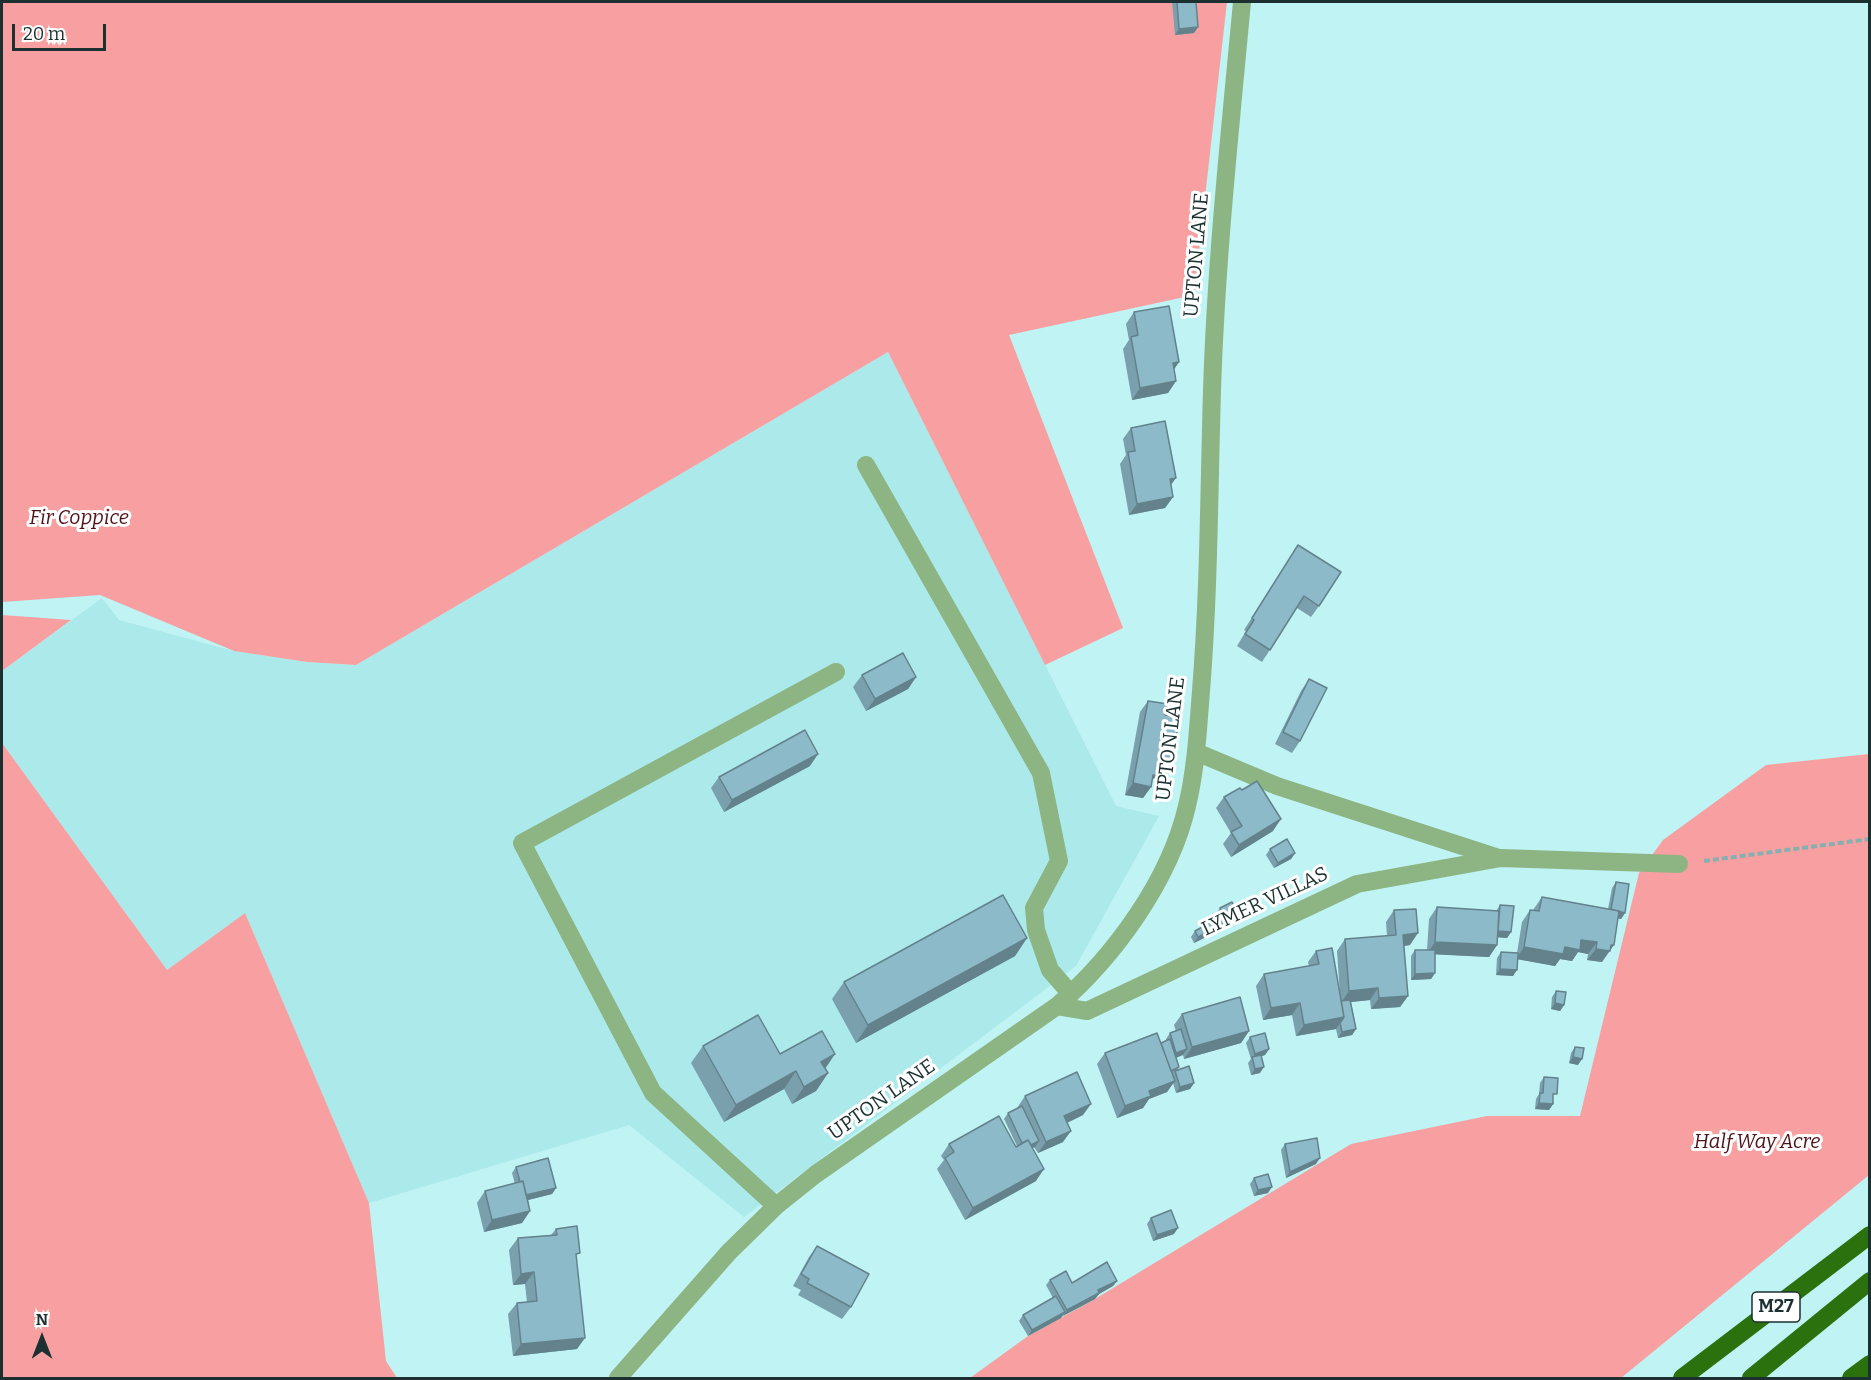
<!DOCTYPE html>
<html>
<head>
<meta charset="utf-8">
<style>
	body { margin:0 }
	#map { position:relative; width:1871px; height:1380px; overflow:hidden; background:#bff3f4; font-family:Bitter,serif }
	canvas { display:block }
	.frame { position:absolute; inset:0; border:3px solid #1c3031; pointer-events:none }
	.north { position:absolute; left:12px; top:1308px; width:60px; height:60px; -webkit-text-stroke:4px #fff; paint-order:stroke; rotate:0deg; font-size:16px; font-weight:700; line-height:24px; text-align:center; color:#1c3031 }
	.north::after { content:''; display:block; margin:auto; width:21px; height:27px; background:#1c3031; clip-path:polygon(50% 0,100% 100%,50% 72%,0 100%) }
	.scale { position:absolute; left:12px; top:24px; width:94px; height:27px; box-sizing:border-box; border:3px solid #1c3031; border-top:0; padding-left:8px; font-size:18px; line-height:21px; white-space:nowrap; color:#1c3031; -webkit-text-stroke:4px #fff; paint-order:stroke }
</style>
</head>
<body>
<div id="map">
<canvas width="1871" height="1380"></canvas>
<div class="frame"></div>
<div class="north">N</div>
<div class="scale">20 m</div>
</div>
<script>
const context = document.querySelector('canvas').getContext('2d');
context.lineJoin = 'round';
function paint(path, color) {
  context.fillStyle = color;
  context.fill(path, 'evenodd');
}
function stroke(path, color, width, dash) {
  context.strokeStyle = color;
  context.lineWidth = width;
  context.lineCap = dash ? 'butt' : 'round';
  context.setLineDash(dash || []);
  context.stroke(path);
}
function drawText(font, color, halo, rows, align = 'center') {
  context.font = font + ' Bitter,serif';
  context.lineWidth = 6;
  context.setLineDash([]);
  context.textBaseline = 'middle';
  context.strokeStyle = halo;
  context.fillStyle = color;
  for (const [text, x, y, turn = 0] of rows) {
    context.save();
    context.translate(x, y);
    context.rotate((+turn || 0) * Math.PI / 180);
    context.textAlign = isNaN(turn) ? turn : align;
    if (halo) context.strokeText(text, 0, 0);
    context.fillText(text, 0, 0);
    context.restore();
  }
}
const built = new Path2D(`
	M888 352 1116 806 1159 816 1076 966 744 1217 629 1125 369 1203 245 913 167 970 2 743V671L102 598 119 620 234 651 307 662 356 665Z`);
const green = new Path2D(`
	M2 2H1227L1194 295 1009 335 1123 628 1045 665 888 352 356 665 307 662 234 651 100 595 2 602Z
	M2 615 71 620 2 671Z
	M2 743 167 970 245 913 369 1203 386 1361 397 1378H2Z
	M1869 754V1175L1621 1378H970L1028 1336 1095 1299 1351 1144 1487 1116H1580L1639 873 1663 840 1766 765Z`);
const path = new Path2D(`
	M1704 861 1870 839`);
const minor = new Path2D(`
	M866 465 1041 773 1059 861 1034 908 1036 930 1050 970 1071 994
	M1196 752 1277 786 1499 858
	M1057 1006 1087 1011 1357 884 1501 858 1679 864
	M776 1206 653 1093 522 843 836 672
	M618 1378 729 1252 776 1206 816 1174 1057 1006C1114 957 1170 880 1187 806 1196 769 1198 729 1201 691 1209 591 1209 491 1212 391 1216 261 1230 131 1242 2`);
const highway = new Path2D(`
	M1682 1378 1870 1235
	M1751 1378 1870 1281
	M1851 1378 1870 1364`);
const wall = new Path2D(`
	M1172 2H1196L1198 27 1194 33 1175 35Z
	M1134 312 1179 362 1174 369 1176 381 1168 393 1132 400 1123 349 1129 340 1126 324Z
	M1131 428 1171 484 1173 497 1165 508 1129 515 1120 464 1126 455 1123 439Z
	M1298 545 1319 606 1311 617 1297 608 1262 662 1237 646 1246 631 1244 630Z
	M862 675 916 677 908 689 866 711 853 687Z
	M1309 679 1300 741 1292 753 1275 744 1301 691Z
	M1148 701 1165 715 1162 780 1154 778 1152 781 1151 787 1143 798 1125 795 1140 712Z
	M810 766 724 812 711 788 719 777Z
	M1224 797 1273 831 1231 857 1223 844 1231 833 1216 808Z
	M1270 849 1295 853 1291 859 1274 868 1266 855Z
	M1616 882 1625 913 1621 919 1618 918 1602 962 1587 960 1588 954 1578 952 1572 961 1560 959 1555 966 1518 959 1513 976 1496 975 1497 958 1501 952 1517 953 1522 922 1530 910H1533L1542 897 1608 909 1612 888Z
	M1500 905 1511 932 1507 938 1497 937V945L1489 957 1435 954V973L1431 979 1411 980V956L1415 950H1427L1429 919 1437 907 1496 911Z
	M1220 908 1236 922 1223 929 1216 914Z
	M1394 910 1410 945 1404 946 1408 996 1400 1007 1371 1009 1370 1000 1351 1002 1356 1029 1352 1035 1338 1038 1336 1029 1296 1036 1292 1015 1263 1020 1256 986 1264 974 1309 966 1308 962 1316 951 1340 995 1337 951 1345 939 1387 936 1386 922Z
	M1204 922 1220 926 1216 932 1194 943 1191 937 1195 931 1200 928Z
	M1027 938 1015 956 856 1043 832 999 844 982Z
	M1556 991 1564 1005 1560 1011 1551 1009 1552 997Z
	M1182 1014 1249 1031 1241 1043 1184 1059 1183 1055 1176 1058 1178 1070 1194 1083 1190 1089 1176 1093 1173 1083 1167 1092 1149 1099 1143 1108 1117 1118 1097 1064 1105 1053 1161 1043 1166 1041V1039L1170 1033 1176 1031 1174 1025Z
	M1250 1037 1269 1049 1265 1055 1262 1056 1260 1073 1251 1075 1248 1063 1251 1059 1246 1043Z
	M703 1046 825 1069 828 1073 816 1091 792 1104 784 1089 724 1122 691 1063Z
	M1575 1047 1578 1065 1569 1063 1571 1053Z
	M1544 1077 1553 1100V1104L1549 1110 1535 1109 1536 1099 1539 1094 1540 1083Z
	M1025 1096 1083 1115 1067 1123 1063 1142 1038 1153 1034 1147 1032 1148 1036 1181 965 1220 937 1169 944 1160 941 1156 949 1144 1017 1146 1004 1119 1008 1113 1017 1108Z
	M1285 1144 1316 1164 1286 1178 1281 1150Z
	M516 1167 556 1188 552 1194 528 1200 530 1211 522 1223 484 1232 477 1203 485 1191 515 1184 512 1173Z
	M1254 1178 1268 1193 1254 1196 1250 1184Z
	M1151 1218 1174 1234 1153 1241 1147 1224Z
	M556 1229 576 1258 577 1349 513 1356 508 1314 517 1303 527 1302 525 1284 513 1285 509 1250 518 1238 551 1235Z
	M817 1246 851 1307 842 1319 798 1295 801 1290 793 1286 809 1257Z
	M1050 1280 1072 1283 1117 1281 1113 1286 1099 1294 1095 1299 1062 1316 1061 1318 1028 1336 1019 1321 1023 1315 1053 1298 1046 1285Z`);
const shadedWall = new Path2D(`
	M1198 27 1194 33 1175 35 1179 29Z
	M1179 362 1171 374 1173 363Z
	M1176 381 1168 393 1132 400 1140 388Z
	M1176 478 1168 489 1170 479Z
	M1173 497 1165 508 1129 515 1137 504Z
	M916 677 908 689 866 711 875 699Z
	M818 754 810 766 724 812 732 800Z
	M1158 765 1170 768 1162 780 1154 778 1149 786 1151 787 1143 798 1125 795 1133 783Z
	M1281 819 1273 831 1231 857 1239 845Z
	M1295 853 1291 859 1274 868 1278 863Z
	M1611 910 1625 913 1621 919 1607 916Z
	M1240 916 1236 922 1223 929 1227 923Z
	M1220 926 1216 932 1194 943 1198 937Z
	M1497 931 1511 932 1507 938 1493 937Z
	M1418 933 1410 945 1395 947 1403 935Z
	M1027 938 1015 956 856 1043 868 1025Z
	M1581 940 1597 942 1588 954 1578 952 1572 961 1560 959 1555 966 1516 959 1524 947H1565Z
	M1435 942 1497 945 1489 957 1427 954Z
	M1611 945H1614L1602 962 1587 960 1596 949Z
	M1500 969 1517 970 1513 976 1496 975Z
	M1435 973 1431 979 1411 980 1415 974Z
	M1378 988 1370 1000 1341 1003 1349 991Z
	M1408 996 1400 1007 1371 1009 1379 998Z
	M1300 1003 1292 1015 1263 1020 1271 1008Z
	M1555 1003 1564 1005 1560 1011 1551 1009Z
	M1344 1017 1336 1029 1296 1036 1304 1025Z
	M1356 1029 1352 1035 1338 1038 1342 1032Z
	M1249 1031 1241 1043 1184 1059 1192 1047Z
	M1187 1049 1183 1055 1172 1059 1176 1053Z
	M1269 1049 1265 1055 1252 1059 1255 1054Z
	M835 1054 823 1072 821 1062Z
	M1573 1057 1582 1059 1578 1065 1569 1063Z
	M1264 1067 1260 1073 1251 1075 1255 1069Z
	M796 1071 784 1089 724 1122 736 1105Z
	M828 1073 816 1091 792 1104 804 1087Z
	M1175 1081 1167 1092 1149 1099 1143 1108 1117 1118 1125 1106 1149 1091Z
	M1194 1083 1190 1089 1176 1093 1180 1087Z
	M1539 1103 1553 1104 1549 1110 1535 1109Z
	M1091 1104 1083 1115 1056 1128 1064 1116Z
	M1071 1131 1063 1142 1038 1153 1046 1142Z
	M1039 1141 1035 1147 1021 1153 1025 1148Z
	M1320 1158 1316 1164 1286 1178 1290 1172Z
	M1044 1169 1036 1181 965 1220 973 1208Z
	M1272 1187 1268 1193 1254 1196 1258 1190Z
	M556 1188 552 1194 520 1202 524 1196Z
	M530 1211 522 1223 484 1232 492 1220Z
	M1178 1228 1174 1234 1153 1241 1157 1235Z
	M534 1272 525 1284 513 1285 521 1274Z
	M1117 1281 1113 1286 1099 1294 1095 1299 1063 1316 1067 1310 1098 1290Z
	M1065 1312 1061 1318 1028 1336 1032 1330Z
	M585 1338 577 1349 513 1356 521 1344Z`);
const building = new Path2D(`
	M1177 2H1196L1198 27 1179 29Z
	M1169 306 1179 362 1173 363 1176 381 1140 388 1131 337 1138 335 1134 312Z
	M1165 421 1176 478 1170 479 1173 497 1137 504 1128 452 1135 451 1131 428Z
	M1298 545 1341 572 1319 606 1304 596 1270 650 1245 634 1254 620 1252 618Z
	M903 653 916 677 875 699 862 675Z
	M1309 679 1327 688 1300 741 1283 732Z
	M1148 701 1168 704 1165 715 1180 717 1170 768 1158 765 1156 776 1153 775 1151 787 1133 783Z
	M805 730 818 754 732 800 719 777Z
	M1257 781 1281 819 1239 845 1231 832 1242 826 1224 797 1240 788 1242 790Z
	M1287 839 1295 853 1278 863 1270 849Z
	M1616 882 1629 884 1625 913 1611 909Z
	M1003 895 1027 938 868 1025 844 982Z
	M1542 897 1619 911 1614 945H1611L1610 951 1596 949 1597 942 1581 940 1580 950 1565 947 1563 954 1524 947 1530 910 1539 911Z
	M1232 902 1240 916 1227 923 1220 908Z
	M1500 905 1514 906 1511 932 1498 931Z
	M1437 907 1499 911 1497 945 1435 942Z
	M1416 909 1418 933 1403 935 1408 996 1379 998 1378 988 1349 991 1345 939 1396 935 1394 910Z
	M1215 917 1220 926 1198 937 1195 931 1206 925 1204 922Z
	M1332 948 1344 1017 1304 1025 1300 1003 1271 1008 1264 974 1319 964 1316 951Z
	M1415 950H1435V973L1415 974Z
	M1501 952 1518 953 1517 970 1500 969Z
	M1556 991 1566 992 1564 1005 1555 1003Z
	M1240 997 1249 1031 1192 1047 1182 1014Z
	M1350 1000 1356 1029 1342 1032 1340 1023 1344 1017 1341 1001Z
	M758 1015 780 1054 822 1031 835 1054 821 1062 828 1073 804 1087 796 1071 736 1105 703 1046Z
	M1181 1029 1187 1049 1176 1053 1170 1033Z
	M1157 1033 1175 1081 1149 1091 1151 1096 1125 1106 1105 1053Z
	M1265 1033 1269 1049 1255 1054 1250 1037Z
	M1170 1039 1179 1067 1171 1071 1161 1043Z
	M1575 1047 1584 1048 1582 1059 1573 1057Z
	M1261 1055 1264 1067 1255 1069 1252 1057Z
	M1189 1066 1194 1083 1180 1087 1175 1071Z
	M1077 1072 1091 1104 1064 1116 1071 1131 1046 1142 1025 1096Z
	M1544 1077 1558 1078 1557 1094H1553V1104L1539 1103 1540 1093H1543Z
	M1022 1106 1039 1141 1031 1145 1028 1140 1022 1143 1008 1113Z
	M999 1116 1016 1147 1028 1140 1044 1169 973 1208 945 1158 954 1152 949 1144Z
	M1317 1138 1320 1158 1290 1172 1285 1144Z
	M548 1158 556 1188 526 1195 523 1181 520 1182 516 1167Z
	M1268 1174 1272 1187 1258 1190 1254 1178Z
	M523 1181 530 1211 492 1220 485 1191Z
	M1171 1210 1178 1228 1157 1235 1151 1218Z
	M577 1226 580 1253 576 1254 585 1338 521 1344 517 1303 537 1301 534 1272 521 1274 518 1238 557 1235 556 1229Z
	M817 1246 869 1274 851 1307 807 1283 809 1279 801 1274Z
	M1107 1262 1117 1281 1098 1290 1099 1293 1067 1310 1050 1280 1066 1271 1072 1283Z
	M1056 1296 1065 1312 1032 1330 1023 1315Z`);
const shields = [
	[1776,1307,48]
];
const shieldNames = [
	["M27",1776,1307]
];
const streetNames = [
	["UPTON LANE",1197,255,-85],
	["UPTON LANE",1171,739,-83],
	["LYMER VILLAS",1265,902,-25],
	["UPTON LANE",882,1100,-35]
];
const parkNames = [
	["Fir Coppice",79,518],
	["Half Way Acre",1757,1142]
];
paint(built, '#abe9eb');
paint(green, '#f8a0a1');
stroke(path, '#86afb0', 4, [6, 3]);
stroke(minor, '#8db583', 18);
stroke(highway, '#2b720e', 18);
paint(wall, '#79a0ac');
paint(shadedWall, '#63828c');
paint(building, '#8dbac8');
stroke(building, '#63828c', 1.5);
for (const [x, y, w] of shields) {
  const box = new Path2D();
  box.roundRect(x - w / 2, y - 15, w, 30, 4.5);
  context.fillStyle = '#fff';
  context.fill(box);
  stroke(box, '#1c3031', 1.5);
}
drawText('bold 18px', '#1c3031', null, shieldNames);
drawText('20px', '#1c3031', '#fff', streetNames);
drawText('italic 20px', '#501218', '#fff', parkNames);
</script>
</body>
</html>
